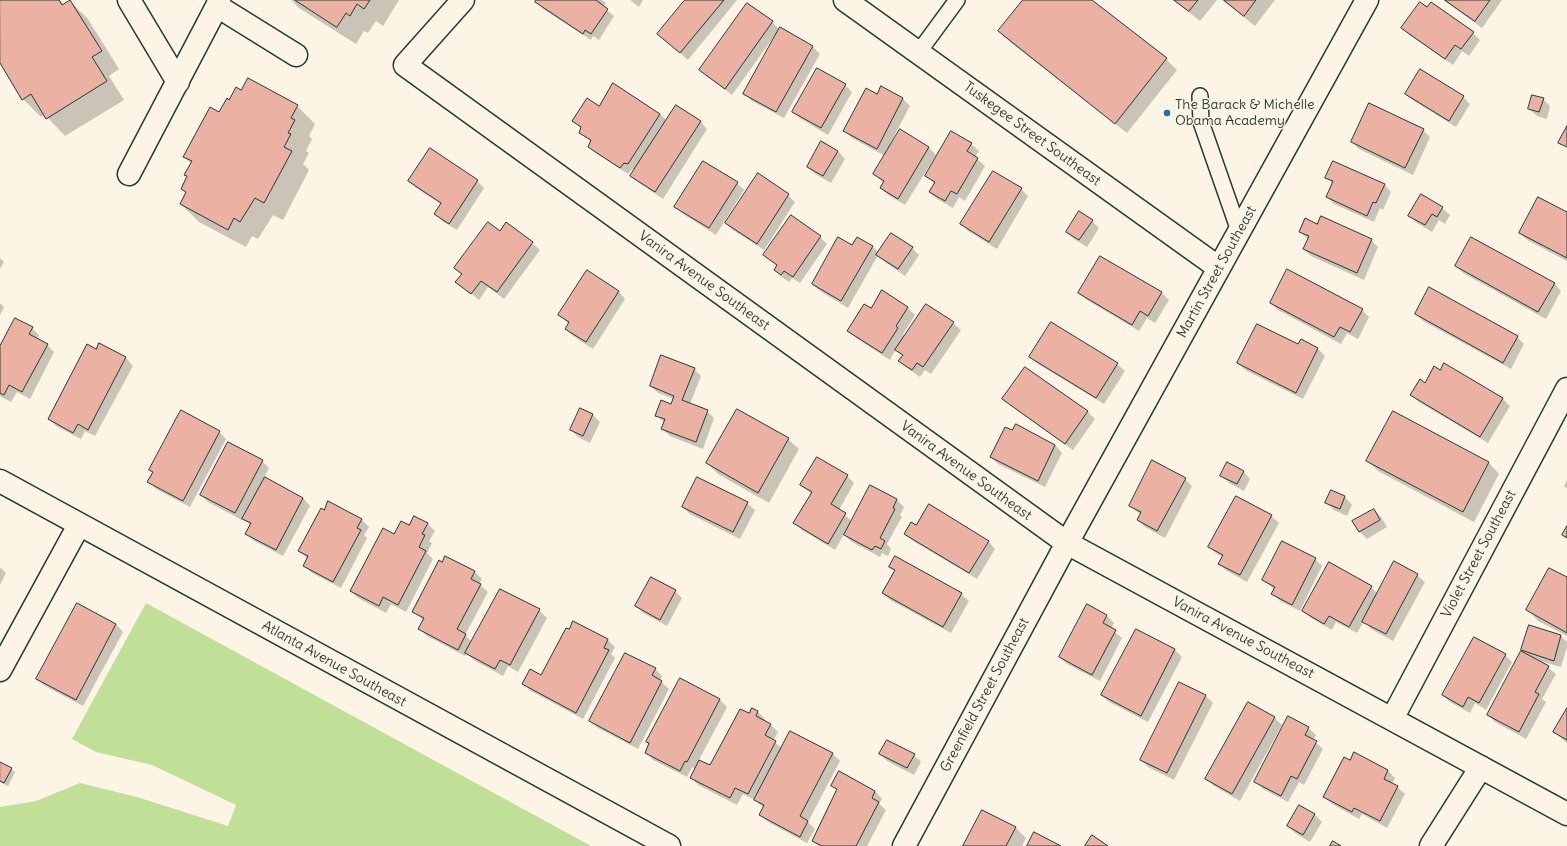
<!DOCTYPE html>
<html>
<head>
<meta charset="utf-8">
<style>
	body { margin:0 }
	canvas { display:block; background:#fcf5e5 }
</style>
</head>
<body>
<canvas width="1567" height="846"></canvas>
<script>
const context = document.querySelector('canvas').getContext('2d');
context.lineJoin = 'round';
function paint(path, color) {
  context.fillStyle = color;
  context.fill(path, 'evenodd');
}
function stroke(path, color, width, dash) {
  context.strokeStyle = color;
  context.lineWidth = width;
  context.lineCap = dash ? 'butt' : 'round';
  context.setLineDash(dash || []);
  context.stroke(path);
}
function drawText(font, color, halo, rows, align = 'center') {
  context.font = font + ' Delius,sans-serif';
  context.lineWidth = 3;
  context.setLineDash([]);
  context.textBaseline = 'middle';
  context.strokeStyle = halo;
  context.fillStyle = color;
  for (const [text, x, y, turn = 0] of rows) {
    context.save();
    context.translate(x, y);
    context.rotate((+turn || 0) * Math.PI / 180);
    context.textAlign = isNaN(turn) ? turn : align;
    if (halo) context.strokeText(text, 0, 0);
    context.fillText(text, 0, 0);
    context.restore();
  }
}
const green = new Path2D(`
	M146 603 591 846H0V807L36 801 80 783 137 797 228 826 236 805 152 765 96 752 72 739Z`);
const shadow = new Path2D(`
	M0 0H60L64 5 70 1 88 19 119 69 109 76 124 100 65 136 45 115 41 117 23 99 0 62Z
	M291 0H399L383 26 376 21 368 33 364 31 356 44 299 8Z
	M537 0H602L606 3 603 7 614 16 599 40 593 36 591 40 543 9 536 1Z
	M630 0H643L639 7Z
	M686 0H737L688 60 658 34Z
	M1024 0H1091L1166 59 1177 70 1127 133 1010 42 999 31Z
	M1173 0H1217L1200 21Z
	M1222 0H1275L1255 26Z
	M1443 0H1502L1482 28Z
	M748 4 772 22 780 30 781 29 813 47 820 54 784 118 752 101 745 94 776 36 775 35 732 95 708 77 700 70Z
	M1428 8 1473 33 1480 40 1469 56 1462 51 1453 65 1409 35 1402 28Z
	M613 85 660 114 667 121H700L707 129 663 199 639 183 631 176 635 170 632 169 628 174 597 154 590 147 591 142 580 133 582 129 573 121 599 108Z
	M845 85 852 92 828 135 801 119 793 112Z
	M1406 94 1463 97 1470 104 1456 127 1414 101Z
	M878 95 903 99 910 106 890 144 892 145 900 130 929 148 936 155 905 205 888 195 881 188 884 183 874 174 885 156 852 138 845 131Z
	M1543 99 1550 106 1547 119 1537 116 1529 109Z
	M230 101 297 106 315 124 309 136 312 139 306 151 309 153 303 164 309 170 283 220 273 215 258 239 252 236 246 247 199 222 181 204 186 193 182 189 188 177 186 175 192 164 184 157Z
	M1423 130 1430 137 1413 175 1359 149 1352 142Z
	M952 133 971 144 979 151 975 157 985 166 965 201 959 197 953 208 937 199 930 192 935 184 926 176Z
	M838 151 845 159 831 183 815 174 808 167Z
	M1326 177 1384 184 1391 192 1383 210 1380 208 1374 222 1334 204 1327 197 1333 184Z
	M409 181H477L484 188 457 230 442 221 435 213 441 204 416 188Z
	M737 183 744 190 716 235 683 214 676 207Z
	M1021 189 1028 196 997 249 968 231 961 224Z
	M788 195 795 202 764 250 733 230 726 223Z
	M1421 196 1442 208 1450 215 1445 224 1439 220 1432 232 1417 223 1410 216Z
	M1567 213V261L1527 240 1520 233Z
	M1092 221 1099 228 1087 247 1074 239 1067 232Z
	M500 232 532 243 540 250 504 299 488 287 479 300 457 282 462 275 455 268Z
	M1300 232 1371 240 1378 247 1364 280 1311 256 1304 249 1308 239Z
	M820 237 827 244 800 283 792 278 789 282 782 277 775 270 777 266 764 255Z
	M872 246 879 253 912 248 919 255 905 276 885 262 878 255 848 308 820 291 813 284Z
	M1100 257 1162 293 1169 300 1155 323 1147 318 1139 331 1087 300 1079 293Z
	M0 258 4 262 0 269Z
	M1456 266 1554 283 1561 291 1546 319 1463 273Z
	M618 291 625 299 593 349 573 336 566 329 569 324 559 315Z
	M882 291 908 308 915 315 903 334 905 336 926 305 953 323 961 330 931 374 925 370 920 377 907 368 900 361 903 356 896 349 890 360 856 338 848 330 871 309Z
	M0 303 4 307 0 315Z
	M1271 303 1362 310 1369 317 1358 339 1347 333 1341 344 1278 310Z
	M1416 314 1517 337 1524 344 1511 369 1423 321Z
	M32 328 39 335 37 340 47 345 54 352 30 399 17 392 11 402 0 396V348Z
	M100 344 126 358 133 366 95 436 85 431 81 439 56 426 49 419Z
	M1298 346 1318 349 1325 356 1303 399 1245 370 1238 363Z
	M1031 357 1117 364 1125 371 1104 404 1038 364Z
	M1025 368 1088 412 1095 419 1073 450 1011 406 1004 399Z
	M694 369 701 376 690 404 707 411 714 418 703 449 670 436 662 429 665 423 656 415 672 405 674 399 658 393 651 386Z
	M1441 371 1503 399 1510 406 1488 443 1419 402 1412 395Z
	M581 409 593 415 600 422 590 443 578 437 571 430Z
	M1393 413 1489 463 1499 474 1474 522 1378 471 1368 461Z
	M1016 426 1055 445 1062 453 1045 487 998 464 991 457 1013 431Z
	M219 432 226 439 190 507 156 489 149 482 154 473 151 470Z
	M788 439 799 449 769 503 718 474 707 463Z
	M262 461 269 468 264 478 303 498 310 506 283 556 254 541 247 534 251 526 243 518 242 520 208 502 201 494Z
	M1243 471 1250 479 1244 491 1229 483 1222 476Z
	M847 476 854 483 839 510 852 521 871 486 897 500 904 507 900 515 902 517 887 544 891 549 888 556 882 553 880 557 852 542 844 534 835 550 802 530 795 523 812 494 801 485Z
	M1185 479 1192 486 1165 538 1145 527 1138 520 1141 515 1130 506Z
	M1567 480V489L1564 486Z
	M1332 491 1345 497 1352 505 1347 516 1334 510 1327 503Z
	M747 503 755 510 740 539 690 514 683 507Z
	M1374 510 1381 517 1387 527 1367 539 1360 532 1354 521Z
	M324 511 361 519 369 527 364 535 367 538 341 588 312 573 304 565 308 559 299 551Z
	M1271 516 1279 523 1247 582 1227 571 1219 564 1223 557 1217 554 1209 547Z
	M428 524 435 531 429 541 432 543 427 553 433 559 406 612 391 604 386 613 358 598 351 591 395 535 410 526Z
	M917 527 988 541 995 549 977 579 913 541 906 534Z
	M446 557 475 572 482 579 479 584 488 592 465 635 472 642 500 590 539 610 547 618 518 672 508 666 503 676 474 660 467 654 465 656 427 636 420 629 424 621 413 611Z
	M1315 559 1322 566 1300 611 1280 601 1273 594 1275 590 1263 580Z
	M0 567 6 573 0 585Z
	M890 567 961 594 969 601 951 633 890 600 883 593 895 571Z
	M1417 575 1425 582 1393 641 1371 629 1364 621 1357 633 1336 622 1332 630 1311 618 1304 611 1371 587 1378 594Z
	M1567 579V636L1538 621 1528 610Z
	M675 591 682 598 667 626 643 613 636 606Z
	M1107 616 1114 623 1111 629 1122 638 1100 681 1067 664 1060 657Z
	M574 622 608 640 615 647 611 654 615 658 583 719 531 691 523 684 542 676Z
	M116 624 123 632 83 706 45 686 37 679Z
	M1529 627 1561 636 1567 642V647L1561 667 1540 661 1556 674 1542 699 1546 702 1526 739 1495 722 1488 715 1522 651Z
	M1136 630 1175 650 1182 657 1148 722 1109 702 1102 695Z
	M1505 655 1512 662 1486 710 1475 703 1470 713 1450 702 1443 695Z
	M655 669 662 676 660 681 669 689 638 749 598 728 590 721Z
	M680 679 720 700 727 707 699 760 711 767 749 715 758 712 765 719 764 721 771 725 778 732 773 741 782 748 791 732 833 754 840 761 808 822 815 829 807 843 768 822 761 815 764 808 755 800 743 794 737 805 698 785 691 777 695 769 692 767 687 777 653 760 646 752Z
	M1180 684 1206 696 1213 703 1174 780 1148 767 1141 760Z
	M1249 704 1275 718 1282 725 1240 801 1214 786 1207 779Z
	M1567 710V743L1554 732Z
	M1308 728 1316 735 1313 740 1323 749 1304 785 1299 782 1288 802 1263 789 1256 782Z
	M880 754 914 755 921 762 914 775 887 761Z
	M1354 754 1388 771 1395 778 1392 784 1397 787 1405 794 1387 828 1362 814 1359 819 1332 804 1325 797Z
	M0 763 11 769 15 772 8 786 0 782Z
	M839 772 875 791 882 799 879 804 886 810 867 846H818L813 840 838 791 832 785Z
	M1299 806 1315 815 1322 822 1310 842 1295 833 1288 826Z
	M983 811 1016 828 1026 838 1022 846H964Z`);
const building = new Path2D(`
	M0 0H59L62 5 70 0 102 51 92 57 107 81 46 119 31 94 22 100 0 63Z
	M295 0H370L364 9 357 4 350 16 346 13 337 27Z
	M536 0H596L608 9 591 34 585 30 583 34 535 2Z
	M685 0H724L680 53 657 34Z
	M1023 0H1092L1167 58 1115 124 998 31Z
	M1174 0H1198L1189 11Z
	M1224 0H1256L1244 16Z
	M1445 0H1490L1475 21Z
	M1420 2 1427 7 1431 2 1474 32 1461 49 1455 45 1445 59 1401 28Z
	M747 3 773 21 725 89 699 70Z
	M780 27 813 46 776 112 743 94Z
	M817 68 846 84 821 128 792 112Z
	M1420 69 1464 96 1449 121 1405 94Z
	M248 78 298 105 291 118 295 120 288 133 291 134 284 147 292 151 264 203 255 198 240 222 234 218 228 230 180 204 186 192 181 189 187 176 184 175 192 161 183 157 210 107 219 112 227 98 229 100 236 87 241 90Z
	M613 83 660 114 628 164 624 163 620 168 588 147 591 140 579 133 581 127 572 121 587 98 599 106Z
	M881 86 903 98 877 149 843 131 866 88 877 94Z
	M1532 95 1544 98 1539 112 1528 109Z
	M1369 103 1424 129 1405 168 1351 142Z
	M676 105 701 121 655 192 630 176Z
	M1567 126V147L1558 143Z
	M900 129 929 147 898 199 880 188 884 181 873 174Z
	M951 131 972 143 967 151 978 158 957 194 951 191 945 201 929 192 935 182 925 176Z
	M821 141 838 151 823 176 807 167Z
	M430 148 478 180 449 224 434 214 441 203 408 181Z
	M703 161 738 182 709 228 674 207Z
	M1333 161 1385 184 1376 203 1373 202 1367 216 1326 197 1333 181 1325 178Z
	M993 171 1022 188 989 242 960 224Z
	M758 173 789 194 757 244 725 223Z
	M1421 194 1443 207 1437 217 1432 214 1425 225 1408 216Z
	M1538 197 1567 212V258L1519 233Z
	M1079 211 1093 220 1079 240 1066 232Z
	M791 215 821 236 793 277 784 271 781 275 774 270 777 265 763 255Z
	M1321 216 1372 239 1357 273 1303 249 1309 236 1299 232 1305 218 1317 224Z
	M488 222 500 231 506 222 533 242 497 292 481 281 471 294 455 282 462 274 454 268Z
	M891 233 913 247 898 269 876 255Z
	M838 237 852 245 857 237 873 246 841 301 812 284Z
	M1471 237 1555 283 1538 312 1455 266Z
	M1100 256 1162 292 1148 316 1140 311 1132 325 1078 293Z
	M1287 269 1363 309 1350 332 1340 327 1334 337 1270 303Z
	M587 270 619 291 586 342 565 329 569 322 558 315Z
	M1429 287 1518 336 1503 363 1415 314Z
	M882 290 908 307 896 326 898 328 882 353 847 331 864 304 871 308Z
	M926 304 954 322 923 367 917 363 912 370 898 361 903 355 895 350Z
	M15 318 33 327 29 334 48 344 22 392 9 385 4 395 0 393V346Z
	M1051 322 1118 363 1096 398 1029 357Z
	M1257 324 1298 344 1301 339 1318 348 1296 393 1237 363Z
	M99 343 126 357 88 430 78 424 73 433 48 419 87 344 96 349Z
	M661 355 695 368 682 400 708 410 696 442 661 429 665 419 655 416 661 400 671 404 674 396 650 386Z
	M1444 363 1503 398 1480 437 1410 395 1420 379 1425 383 1434 366 1440 370Z
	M1025 367 1088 411 1065 444 1002 399Z
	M580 408 593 414 583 436 570 430Z
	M737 409 789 438 758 493 706 463Z
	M181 410 220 431 183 501 147 482 153 472 149 470Z
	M1393 411 1489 462 1463 512 1366 461Z
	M1016 424 1055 445 1038 481 990 457 1005 427 1012 430Z
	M228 442 263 460 235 513 200 495Z
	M817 457 848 475 831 504 846 513 828 544 793 523 812 492 800 485Z
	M1152 460 1186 478 1157 531 1137 520 1141 512 1129 506Z
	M1227 462 1244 471 1237 484 1220 476Z
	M265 477 303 498 276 550 245 534 251 523 242 519Z
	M697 477 748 502 733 532 682 507Z
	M870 485 897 499 893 508 895 509 880 538 885 541 881 549 875 546 872 550 844 535Z
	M1331 490 1345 496 1340 509 1325 503Z
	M1236 496 1272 515 1240 575 1218 564 1223 555 1208 547Z
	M328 501 362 519 357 528 361 530 333 582 303 566 308 556 298 551 321 508 324 510Z
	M929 504 989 541 969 573 904 534 911 522 916 525Z
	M1374 509 1380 520 1359 532 1352 521Z
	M414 516 428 523 422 534 425 535 419 547 426 551 398 605 383 597 379 606 350 591 383 528 394 534 401 521 409 525Z
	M1567 526V538L1562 535Z
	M1282 541 1316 558 1292 605 1271 594 1275 587 1262 580Z
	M445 556 475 571 471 579 481 584 457 629 466 634 458 650 418 629 424 618 412 612 439 560 442 562Z
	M895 556 962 593 943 627 882 593 895 570 889 567Z
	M1394 561 1418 574 1386 634 1362 622Z
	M1329 562 1372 586 1349 627 1329 616 1324 624 1302 611Z
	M1549 568 1567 577V633L1526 610Z
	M651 577 676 590 660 620 635 606Z
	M500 589 540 609 510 665 500 660 495 669 465 653Z
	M77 603 116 624 76 700 36 679Z
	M1087 604 1107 615 1103 623 1116 630 1092 675 1059 657Z
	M573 621 608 639 604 648 609 650 576 713 522 684 530 669 541 675 566 628 569 629Z
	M1529 625 1561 635 1554 661 1521 650Z
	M1136 629 1175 649 1141 716 1101 695Z
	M1474 637 1506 654 1479 703 1468 697 1463 707 1442 695Z
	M1521 651 1549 666 1535 692 1539 694 1519 732 1487 715Z
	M625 653 656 668 652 675 662 681 630 743 589 721Z
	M680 678 720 699 687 762 685 761 680 771 645 753 649 743 646 742Z
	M1179 682 1206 695 1167 773 1140 760Z
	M1248 702 1275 717 1232 794 1205 779Z
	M752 708 758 711 756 716 771 724 765 735 776 741 748 794 735 788 730 798 690 778 699 760 710 765 740 709 749 713Z
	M1567 708V740L1553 732Z
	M1288 716 1309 727 1305 735 1317 741 1297 779 1291 776 1281 796 1254 782Z
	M790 731 833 753 800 816 808 821 800 837 759 815 764 805 754 800Z
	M887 740 915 754 907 768 879 754Z
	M1354 752 1388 770 1384 779 1398 786 1380 821 1354 808 1352 812 1323 797 1344 757 1350 760Z
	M0 762 12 768 4 783 0 781Z
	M839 771 875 791 872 798 879 802 856 846H822L812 841 837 789 831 786Z
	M1299 805 1315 814 1303 835 1287 826Z
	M982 810 1016 827 1006 846H963Z
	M1034 832 1061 846H1027Z
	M1092 835 1108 846H1085Z
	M1333 841 1341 846H1330Z`);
const service = new Path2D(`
	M918 53 957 0
	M1200 96 1201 122 1239 231`);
const minor = new Path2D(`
	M129 0 178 82
	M219 0 217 6 296 55
	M463 0 405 65 1067 543 1567 814
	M845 0 1219 268
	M129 174 217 6
	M0 670 79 525
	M1392 719 1567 389
	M904 846 1067 543 1367 0
	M1431 846 1481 767`);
const tertiary = new Path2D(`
	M0 481 669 846`);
const markers = [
	[1167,113,4,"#1f6fb2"]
];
const poiNames = [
	["The Barack & Michelle",1175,105],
	["Obama Academy",1175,121]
];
const streetNames = [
	["Tuskegee Street Southeast",1032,134,36],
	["Martin Street Southeast",1217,272,-61],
	["Vanira Avenue Southeast",704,281,36],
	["Vanira Avenue Southeast",966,471,36],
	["Violet Street Southeast",1479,554,-62],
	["Vanira Avenue Southeast",1243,638,28],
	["Atlanta Avenue Southeast",334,664,29],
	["Greenfield Street Southeast",985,695,-62]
];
paint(green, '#c0df97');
paint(shadow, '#0003');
paint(building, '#ebb2a3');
stroke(building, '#1f3d34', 1);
stroke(service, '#1f3d34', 18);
stroke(minor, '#1f3d34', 25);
stroke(tertiary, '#1f3d34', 25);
stroke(service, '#fcf5e5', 15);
stroke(minor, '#fcf5e5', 22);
stroke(tertiary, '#fcf5e5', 22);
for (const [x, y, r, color] of markers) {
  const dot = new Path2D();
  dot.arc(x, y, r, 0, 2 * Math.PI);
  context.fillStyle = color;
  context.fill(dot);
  stroke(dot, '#fcf5e5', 1.5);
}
drawText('14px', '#1f3d34', '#fcf5e5', poiNames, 'left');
drawText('14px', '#1f3d34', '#fcf5e5', streetNames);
</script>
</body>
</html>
